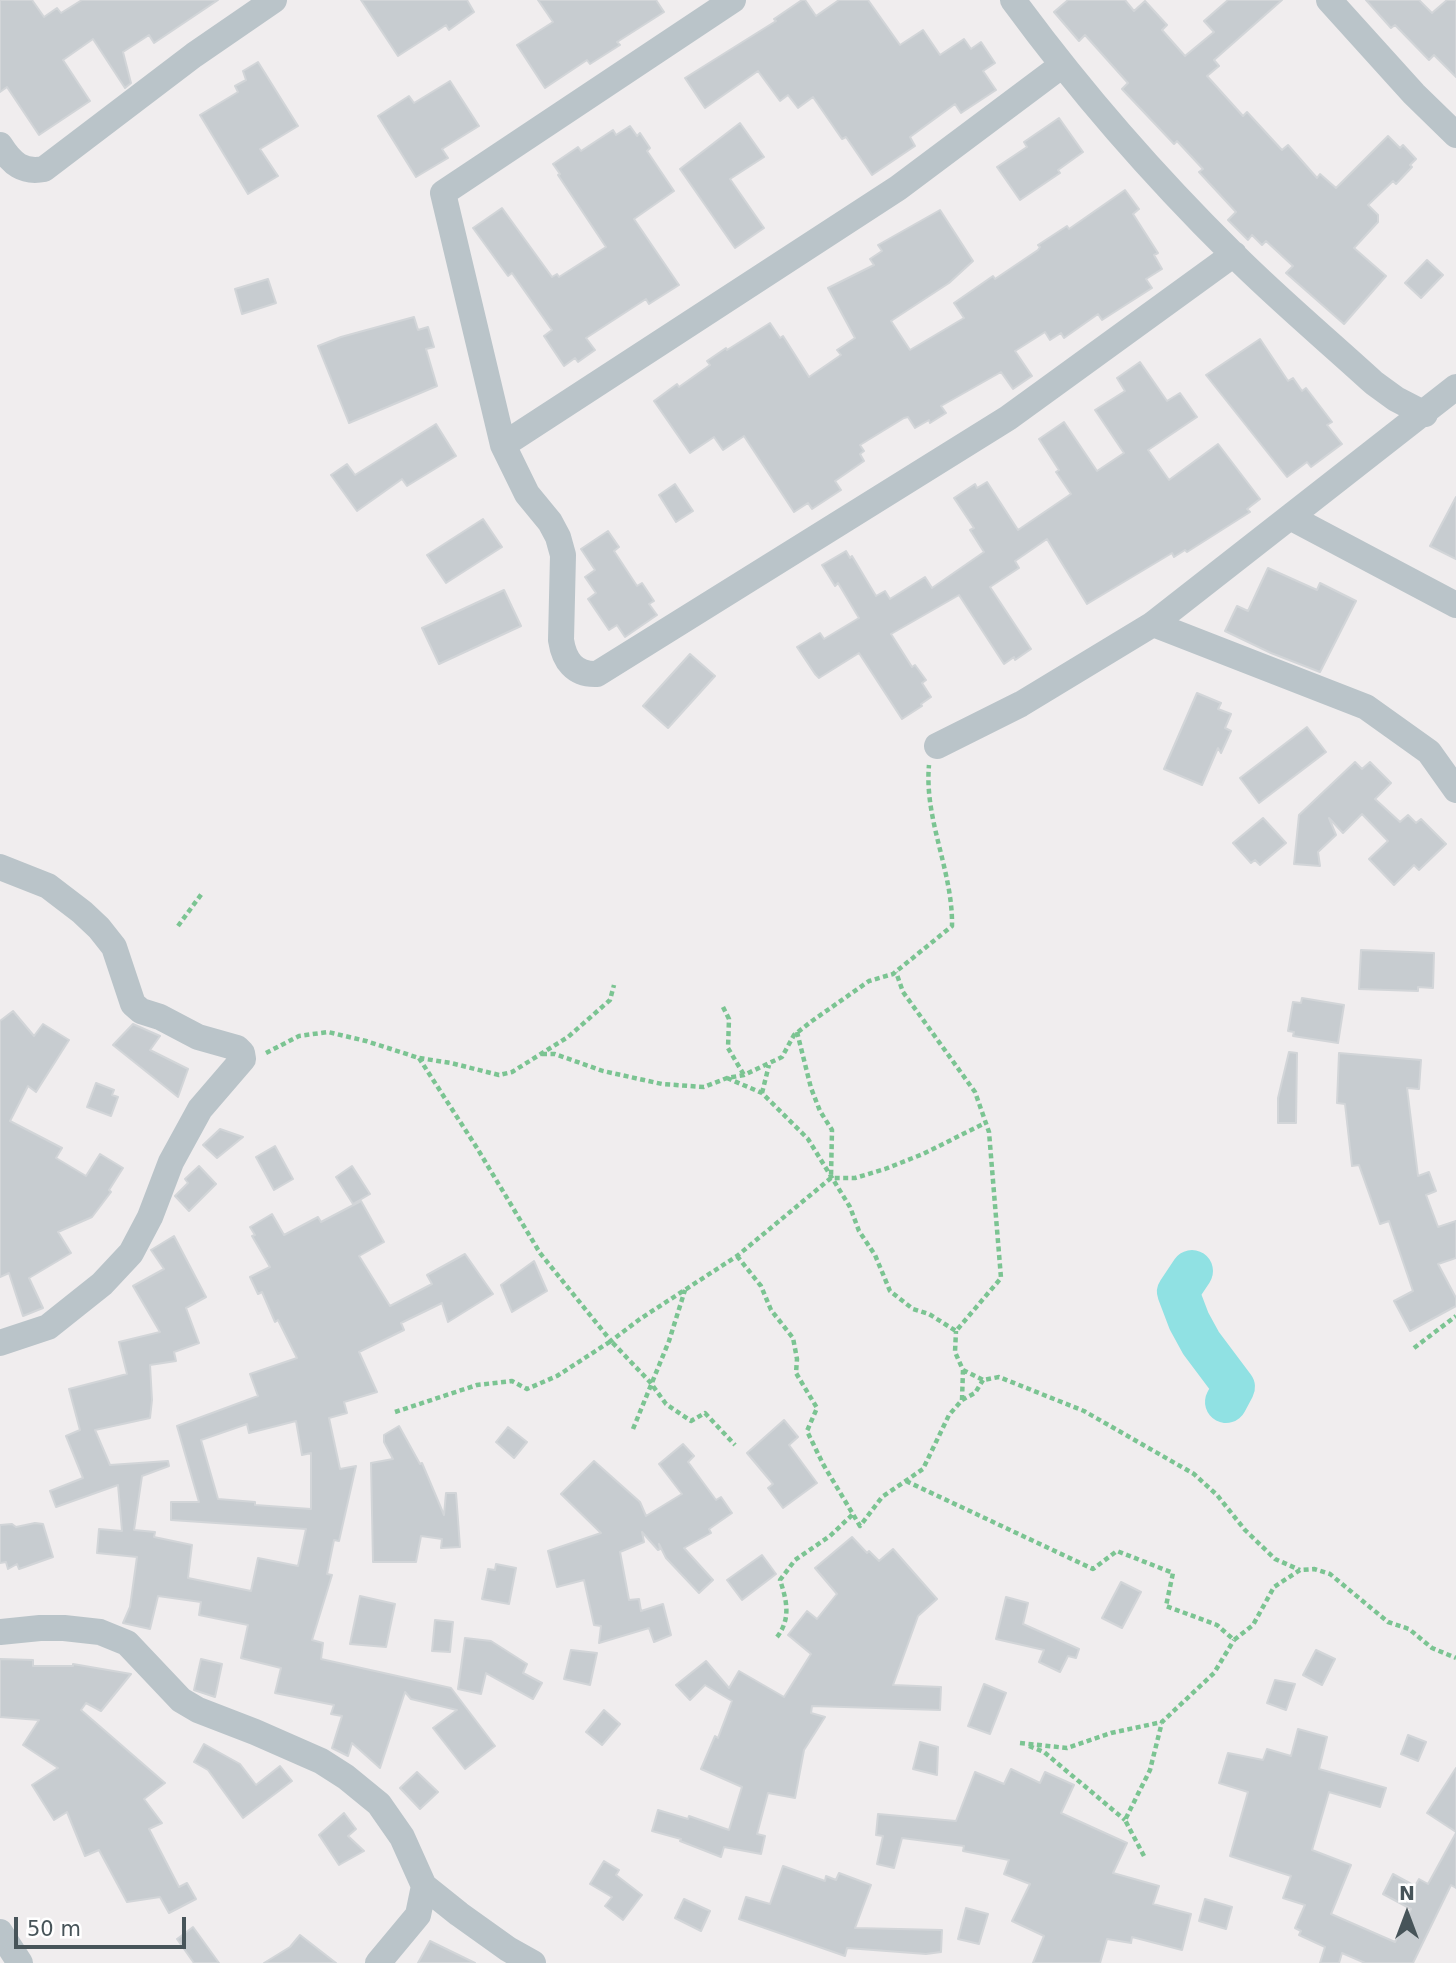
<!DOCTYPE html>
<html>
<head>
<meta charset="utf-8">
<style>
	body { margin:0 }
	#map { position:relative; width:1456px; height:1963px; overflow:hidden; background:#f0edee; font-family:"DejaVu Sans",sans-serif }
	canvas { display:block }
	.north { position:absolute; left:1372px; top:1879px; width:70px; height:70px; -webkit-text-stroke:5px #fff; paint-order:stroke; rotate:0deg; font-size:19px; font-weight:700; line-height:28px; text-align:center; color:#475459 }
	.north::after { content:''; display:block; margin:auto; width:24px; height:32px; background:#475459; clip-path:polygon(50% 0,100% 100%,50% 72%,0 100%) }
	.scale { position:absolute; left:14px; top:1917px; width:172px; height:32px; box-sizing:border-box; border:4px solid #475459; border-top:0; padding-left:9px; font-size:21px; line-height:24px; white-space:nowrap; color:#475459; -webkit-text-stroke:5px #fff; paint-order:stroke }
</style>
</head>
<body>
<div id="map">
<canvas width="1456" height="1963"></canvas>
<div class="north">N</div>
<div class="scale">50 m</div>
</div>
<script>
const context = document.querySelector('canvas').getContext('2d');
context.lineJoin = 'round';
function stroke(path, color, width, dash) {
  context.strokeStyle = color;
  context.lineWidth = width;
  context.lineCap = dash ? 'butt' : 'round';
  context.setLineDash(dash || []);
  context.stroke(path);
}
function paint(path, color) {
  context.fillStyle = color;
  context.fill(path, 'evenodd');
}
const river = new Path2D(`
	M1192 1271 1178 1292 1189 1321 1201 1343 1234 1387 1226 1402`);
const building = new Path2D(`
	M0 0H32L44 17 57 8 61 13 82 0H218L154 43 149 35 123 52 131 83 125 88 93 39 63 60 90 101 39 135 7 87 0 92Z
	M361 0H467L474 12 449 30 446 25 398 56Z
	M538 0H656L664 12 617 42 620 45 590 64 587 60 545 88 517 45 553 22Z
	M802 0H805L816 16 839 0H868L900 45 923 30 940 55 964 39 971 49 981 42 995 63 983 71 996 90 961 113 955 104 910 137 915 146 872 175 846 137 842 139 813 97 798 108 788 95 780 101 758 71 705 108 685 78 776 21 774 19Z
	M1068 0H1125L1134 11 1145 1 1167 25 1162 30 1185 56 1214 32 1204 21 1228 0H1282L1214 60 1219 66 1207 76 1243 116 1247 112 1282 150 1288 145 1317 178 1320 174 1336 188 1388 136 1400 148 1403 145 1416 159 1410 165 1412 167 1396 184 1393 181 1368 205 1378 215V222L1354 248 1386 276 1344 324 1286 273 1293 266 1266 241 1262 245 1252 235 1248 240 1228 220 1236 212 1199 172 1203 169 1177 141 1174 144 1122 89 1128 83 1085 35 1079 41 1054 12Z
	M1366 0H1419L1432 13 1447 0H1456V77L1434 55 1429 60 1395 25 1391 28Z
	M258 62 298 126 260 149 278 176 248 194 200 115 238 92 235 86 246 80 243 71Z
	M450 81 479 126 442 149 448 158 416 177 378 116 409 96 414 103Z
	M1059 118 1083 152 1058 170 1060 173 1020 200 997 167 1027 147 1024 142Z
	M740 123 764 157 730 179 764 228 735 248 680 169Z
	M630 126 637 136 640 133 650 148 647 151 674 191 634 219 679 285 649 304 646 299 586 338 595 350 578 362 575 358 564 366 544 336 552 330 512 273 508 276 473 228 502 208 552 277 557 274 559 277 606 247 558 175 560 174 553 164 578 147 581 151 613 130 616 135Z
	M1125 190 1139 209 1133 214 1158 253 1154 255 1162 269 1146 279 1152 288 1102 320 1098 314 1064 338 1061 333 1050 340 1045 332 1015 351 1032 376 1013 389 1001 372 941 406 946 413 930 423 929 420 915 428 908 417 904 418 860 445 864 451 860 454 864 461 835 481 841 490 812 509 808 503 794 512 744 436 723 450 714 437 690 453 654 401 677 384 679 387 710 365 707 361 726 348 727 350 770 323 780 338 783 336 809 377 841 355 837 350 855 338 828 288 874 265 870 259 882 251 878 245 940 210 973 261 949 283 891 321 910 350 964 318 954 303 993 276 995 279 1038 250 1040 247 1038 245 1067 226 1069 229Z
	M1427 260 1443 275 1421 298 1405 283Z
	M268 279 276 303 242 314 235 289Z
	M414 317 418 330 428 327 434 347 426 349 437 386 349 423 318 346 341 337Z
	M1260 339 1288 381 1293 378 1302 391 1306 388 1332 422 1327 425 1342 444 1311 467 1307 462 1287 477 1206 375Z
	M1140 362 1167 401 1180 393 1197 417 1148 450 1169 480 1218 444 1260 499 1247 509 1250 512 1187 552 1185 550 1174 557 1172 553 1087 604 1047 539 1015 561 1019 568 990 587 1031 649 1015 660 1014 657 1004 664 959 595 891 634 912 667 915 665 926 680 922 683 931 697 921 704 922 706 902 719 859 653 819 678 815 674 797 647 820 633 824 639 859 618 838 583 835 586 822 565 846 551 850 558 852 556 876 596 885 591 890 599 925 577 932 588 984 552 970 530 974 528 954 498 975 484 977 488 987 482 1018 530 1071 494 1056 472 1059 470 1039 439 1064 422 1097 471 1124 453 1095 410 1125 391 1117 378Z
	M436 424 456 456 407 486 402 479 357 511 331 475 347 464 355 475Z
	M675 484 693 511 676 522 659 495Z
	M1456 497V559L1430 546Z
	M483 519 502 547 446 583 427 555Z
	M608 531 619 547 614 551 637 586 642 583 654 601 649 604 657 615 625 637 617 625 609 630 588 599 596 593 585 577 595 570 581 549Z
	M1268 568 1317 590 1320 583 1356 601 1320 672 1271 653 1225 631 1237 606 1248 611Z
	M504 590 521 626 439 664 422 628Z
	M690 654 715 676 668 728 643 706Z
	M1197 693 1221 703 1218 709 1231 714 1225 728 1231 731 1221 753 1218 748 1202 785 1164 769Z
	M1307 727 1326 752 1259 803 1240 778Z
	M1355 762 1362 769 1370 762 1391 783 1375 799 1400 822 1408 815 1416 823 1421 819 1446 844 1419 870 1414 865 1394 885 1369 859 1388 841 1362 814 1343 833 1329 818 1336 835 1318 852 1320 866 1294 864 1299 815Z
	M1263 818 1286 843 1260 865 1255 860 1251 863 1233 843Z
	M1361 950 1434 953 1433 988 1418 987V991L1359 989Z
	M1302 998 1344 1005 1338 1043 1293 1036 1294 1032 1288 1031 1293 1002 1301 1003Z
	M13 1011 34 1036 43 1024 69 1040 36 1092 28 1086 10 1121 62 1148 56 1158 86 1176 100 1154 123 1168 109 1190 111 1192 92 1217 58 1232 71 1253 29 1278 43 1308 23 1316 9 1273 0 1277V1021Z
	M133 1024 160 1036 150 1050 188 1069 178 1097 113 1045Z
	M1289 1052 1297 1053 1296 1123H1278V1098Z
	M1339 1053 1421 1060 1419 1089 1407 1088 1418 1176 1429 1172 1436 1191 1426 1195 1438 1227 1456 1221V1258L1438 1264 1456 1298V1306L1410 1331 1394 1301 1413 1291 1389 1221 1380 1224 1359 1165 1352 1166 1345 1104 1337 1103Z
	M96 1083 114 1090 112 1095 118 1097 111 1116 87 1107Z
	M220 1129 243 1137 217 1158 203 1145Z
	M275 1146 293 1179 274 1190 256 1157Z
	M199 1166 216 1184 189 1211 175 1196 188 1183 185 1179Z
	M352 1166 370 1194 353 1204 336 1177Z
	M361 1201 384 1242 359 1256 390 1306 432 1284 427 1275 465 1254 493 1294 448 1322 442 1303 401 1323 404 1330 359 1352 377 1392 344 1402 347 1413 329 1418 340 1469 356 1466 339 1541 334 1540 327 1574 332 1575 312 1640 323 1643 321 1659 451 1688 495 1746 465 1769 433 1728 457 1710 411 1699 405 1692 380 1768 352 1743 348 1756 332 1748 342 1716 331 1714 334 1705 275 1693 281 1668 241 1658 248 1625 199 1615 201 1602 158 1596 150 1629 123 1623 130 1607 137 1557 97 1553 99 1529 122 1531 118 1485 56 1507 50 1491 83 1478 66 1436 80 1430 69 1389 127 1374 119 1342 160 1332 133 1286 164 1269 151 1250 174 1236 206 1297 186 1308 199 1343 174 1352 176 1361 150 1365 152 1400 150 1418 95 1430 110 1465 168 1461 169 1466 142 1476 134 1530 155 1532 154 1537 192 1545 188 1578 251 1591 258 1558 298 1566 306 1529 171 1520V1502H199L177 1426 258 1396 250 1374 297 1358 278 1320 275 1322 262 1292 258 1294 250 1277 270 1267 252 1236 255 1235 250 1227 272 1214 284 1235 318 1217 321 1222ZM296 1421 302 1455 311 1453V1509L255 1505V1502L218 1499 201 1440 247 1424 249 1433Z
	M534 1261 547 1291 512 1312 501 1285Z
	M784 1420 798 1437 789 1445 817 1483 783 1508 768 1488 773 1484 747 1453Z
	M399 1426 420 1464 422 1463 444 1515 446 1493H456L460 1547 441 1548 442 1539 421 1536 416 1562H373L371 1463 393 1459 384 1442V1435Z
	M508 1427 527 1442 514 1458 496 1442Z
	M683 1444 694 1456 688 1462 716 1500 721 1497 732 1513 709 1529 711 1533 684 1548 713 1580 699 1593 666 1558 659 1544 660 1549 658 1550 642 1532 644 1542 620 1552 629 1600 639 1599 641 1611 663 1604 671 1635 654 1642 649 1628 599 1643 601 1626 594 1625 584 1580 557 1587 548 1551 601 1533 561 1494 594 1461 640 1502 646 1516 682 1494 659 1464Z
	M35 1523 43 1524 53 1557 19 1569 17 1564 8 1569 6 1562 0 1563V1525L12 1524 16 1527Z
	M852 1537 867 1553 869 1551 879 1561 893 1549 937 1599 918 1616 893 1685 941 1687 940 1710 812 1706 811 1713 825 1717 804 1750 795 1798 768 1793 757 1834 765 1836 761 1854 724 1847 721 1857 680 1841 681 1839 652 1831 658 1810 688 1819 689 1816 729 1830 742 1787 701 1769 715 1736 718 1738 732 1701 705 1685 690 1700 676 1685 706 1661 729 1688 739 1671 784 1697 811 1654 788 1635 807 1611 817 1619 837 1594 815 1568Z
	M762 1555 776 1574 742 1600 727 1580Z
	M496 1564 516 1568 509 1604 482 1599 488 1569 495 1570Z
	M1121 1582 1141 1592 1122 1628 1102 1618Z
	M360 1596 395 1604 386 1647 350 1644Z
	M1006 1597 1028 1603 1023 1624 1079 1649 1076 1658 1068 1656 1060 1672 1039 1662 1044 1650 996 1639Z
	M435 1620 453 1622 450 1652 432 1651Z
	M465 1638 491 1641 527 1664 523 1673 542 1683 533 1699 486 1673 481 1694 458 1689Z
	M571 1650 597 1653 590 1685 564 1679Z
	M1316 1650 1335 1659 1322 1685 1303 1675Z
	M0 1659 33 1660V1666H73V1664L131 1674 101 1711 86 1703 81 1710 165 1783 144 1799 162 1823 149 1829 179 1887 187 1883 196 1899 169 1913 160 1897 127 1902 99 1850 85 1856 67 1812 54 1820 32 1785 58 1768 23 1745 39 1720 0 1717Z
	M201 1659 222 1664 215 1697 194 1690Z
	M1275 1680 1295 1684 1286 1710 1267 1703Z
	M984 1684 1006 1693 990 1734 968 1726Z
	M604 1710 620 1724 602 1745 586 1732Z
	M1298 1729 1327 1737 1319 1769 1386 1788 1380 1807 1329 1792 1312 1850 1351 1865 1331 1914 1395 1942 1411 1909 1383 1894 1393 1874 1415 1886 1419 1879 1428 1884 1456 1833V1888L1451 1885 1413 1963H1365L1342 1953 1339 1963H1320L1325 1947 1299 1935 1301 1931 1295 1928 1305 1905 1283 1898 1291 1876 1230 1856 1248 1792 1219 1783 1228 1753 1263 1760 1267 1749 1291 1756Z
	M1408 1735 1426 1742 1418 1761 1401 1754Z
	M920 1742 938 1747 937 1775 913 1769Z
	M204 1744 240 1764 256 1785 280 1766 292 1781 243 1818 208 1770 194 1762Z
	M1456 1768V1832L1427 1813Z
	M1011 1769 1040 1783 1045 1772 1074 1785 1061 1813 1127 1843 1113 1873 1159 1886 1153 1904 1191 1914 1182 1950 1132 1937 1131 1943 1107 1939 1100 1963H1033L1044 1936 1012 1921 1030 1884 1004 1874 1009 1860 963 1851 964 1846 902 1838 894 1868 877 1864 883 1836 876 1835 878 1814 956 1821 975 1772 1004 1784Z
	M417 1772 438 1792 420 1809 400 1788Z
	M344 1813 356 1829 348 1836 364 1851 339 1865 319 1835Z
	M604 1861 619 1870 616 1875 642 1895 623 1920 605 1906 612 1897 590 1884Z
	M783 1866 825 1881 826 1876 836 1880 839 1873 871 1885 855 1928 942 1930 941 1952 926 1954 847 1948 845 1956 739 1919 746 1897 770 1904Z
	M684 1899 710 1911 701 1931 675 1918Z
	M1205 1899 1232 1907 1226 1929 1199 1921Z
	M966 1908 988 1914 979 1944 958 1939Z
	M193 1927 219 1963H194L177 1939Z
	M300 1935 336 1963H264L290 1947Z
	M430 1941 475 1963H418Z`);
const path = new Path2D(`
	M178 926 203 892
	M723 1007 729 1019 728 1048 744 1075
	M797 1032 811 1088 820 1111 832 1130 831 1177
	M266 1053 299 1036 328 1032 366 1041 419 1058 451 1063 499 1075 512 1072 568 1037 610 1000 614 985
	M542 1054H555L603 1071 662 1084 704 1087 727 1078 744 1075 782 1057 794 1035 812 1021 869 981 893 974 952 926C953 871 924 820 929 765
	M419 1058 477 1148 540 1253 611 1341 640 1319 737 1256 831 1178H855L885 1169 923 1154 985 1123
	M727 1078 762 1093 808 1139 850 1207 859 1231 875 1255 890 1291 913 1309 929 1314 956 1331 1001 1278 989 1132 975 1092 903 992 896 972
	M762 1093 769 1065
	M737 1256 761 1286 771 1310 793 1338 797 1359 796 1373 817 1408 807 1431 823 1464 860 1526 882 1497 923 1469 949 1415 962 1400 963 1370 955 1352 956 1331
	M1414 1348 1456 1316
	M963 1370 983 1380 999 1377 1084 1411 1194 1474 1217 1495 1245 1530 1275 1559 1300 1570
	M962 1400 975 1393 983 1380
	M395 1412 477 1385 512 1381 527 1389 557 1376 611 1341 650 1382 666 1404 691 1421 705 1413 735 1445
	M633 1429 669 1341 685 1290
	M906 1481 1093 1569 1117 1551 1173 1573 1166 1606 1217 1625 1234 1640 1253 1625 1274 1587 1300 1570 1314 1569 1330 1574 1388 1622 1409 1629 1432 1648 1456 1658
	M777 1637C791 1619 787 1601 780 1580L795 1560 830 1536 853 1514
	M1020 1743 1067 1748 1111 1733 1162 1722
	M1029 1746 1044 1752 1125 1820
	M1144 1856 1125 1820 1150 1770 1162 1722 1214 1673 1234 1640`);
const minor = new Path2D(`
	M733 0 443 193 503 445 527 494 550 522 558 537 563 555 561 640C564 660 574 675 597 674L1008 418 1234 254
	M1013 0C1079 90 1153 175 1233 254 1278 299 1327 340 1374 383L1396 399 1425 414
	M1329 0 1414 94 1456 135
	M0 145C12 164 23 173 44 169L194 55 274 0
	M503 445 898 188 1061 66
	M1290 517 1456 605
	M1153 624 1366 707 1429 752 1456 790
	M937 746 1021 704 1153 624 1456 387
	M0 867 48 886 82 912 99 928 114 947 133 1004 141 1011 160 1017 198 1037 237 1048 242 1053 243 1059 200 1109 171 1162 150 1217 131 1253 102 1284 48 1327 0 1343
	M0 1632 40 1628H64L100 1632 127 1643 181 1700 198 1710 255 1732 321 1761 346 1777 379 1804 402 1837 424 1886 459 1914 508 1949 533 1963
	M0 1932 20 1963
	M378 1963 418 1915 424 1886`);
stroke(river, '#90e1e3', 42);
paint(building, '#c7ccd0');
stroke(building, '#d2d5d8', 2);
stroke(path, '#7bc492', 4.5, [5, 3.5]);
stroke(minor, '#bac4c9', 26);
</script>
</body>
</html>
